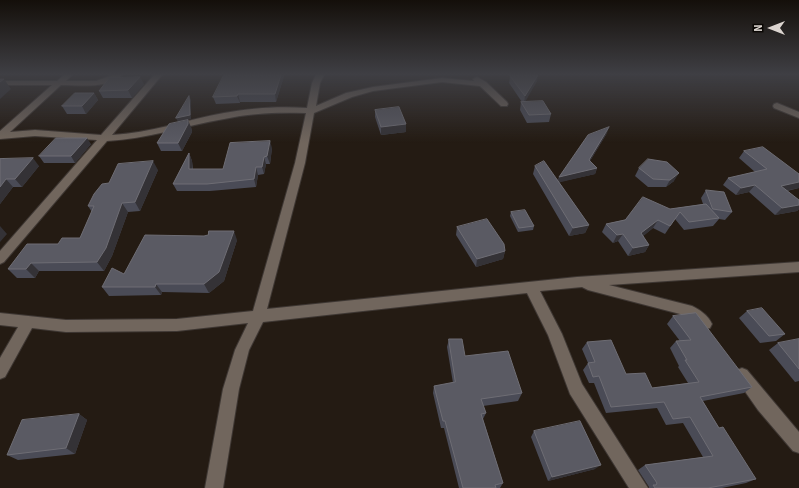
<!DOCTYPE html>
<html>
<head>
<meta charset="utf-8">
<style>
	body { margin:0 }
	#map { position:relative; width:799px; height:488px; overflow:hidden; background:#241b13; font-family:"Source Sans 3",sans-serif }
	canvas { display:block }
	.north { position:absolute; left:751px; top:8px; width:40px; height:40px; -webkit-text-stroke:3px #0a0704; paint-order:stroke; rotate:270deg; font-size:11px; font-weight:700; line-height:16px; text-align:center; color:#dbd4cf }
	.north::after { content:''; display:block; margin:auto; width:14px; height:18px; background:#dbd4cf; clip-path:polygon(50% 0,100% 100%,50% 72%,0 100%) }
</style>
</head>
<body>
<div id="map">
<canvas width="799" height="488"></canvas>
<div class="north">N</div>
</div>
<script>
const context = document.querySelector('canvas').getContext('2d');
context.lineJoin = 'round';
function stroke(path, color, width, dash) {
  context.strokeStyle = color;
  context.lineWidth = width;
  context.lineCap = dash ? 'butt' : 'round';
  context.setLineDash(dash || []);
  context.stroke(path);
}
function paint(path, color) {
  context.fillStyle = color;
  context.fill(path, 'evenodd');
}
const minor = new Path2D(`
	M64 75H72L66 81H96L113 75H122C108 89 80 85 61 85L10 132 35 130 101 135 154 75H162L112 135C150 133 186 120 224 113 253 108 277 106 307 108L312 83 316 75H324L320 83 316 106 346 93 373 87 442 78 474 81 473 79 477 77 486 82 507 102 508 104 507 106H501L480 86 442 82 373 91 352 97 314 113 305 163 267 309 577 277 799 262V272L609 285 692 306C700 310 708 315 712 324L710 328C699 332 692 320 684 315L588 290 582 287 540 291 562 334 582 384 648 488H629L570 394 548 335 527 293 263 322 249 350 239 389 223 488H205L223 389 235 350 248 323 177 331 66 332 32 328 5 377 0 379V358L18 327 0 325V313L66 320 177 319 253 311 295 163 306 113C277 112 251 113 224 119 184 126 147 139 107 141L4 262 0 264V251L97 140 35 136 0 139V131L52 85H0V81H57Z
	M777 103 799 112V118L774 108 773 106 774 104Z
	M742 368 747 370 799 432V453L793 451 758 410 737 380 734 375 737 370Z`);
const wall = new Path2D(`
	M284 76 276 102H240V103L216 104 213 97Z
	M510 76 537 81 524 102 551 114 549 122 527 123 520 110 521 102H522L509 83Z
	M144 84 132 98H103L99 91Z
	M94 93 98 100 86 114H67L62 106Z
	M375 110 406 132 381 135 375 117Z
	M191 127 192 132 182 151H161L157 143Z
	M607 133 590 161 597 168 595 174 559 182 589 225 585 233 569 236 533 174 535 166 558 180 559 177Z
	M91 144 75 163H44L39 156Z
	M272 148 270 164H266L264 174 258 175 256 187 210 191H177L173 184 189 153 192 161 193 169H223Z
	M744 151 799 174V188L787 191 799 200V209L797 211 775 215 749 192 736 195 723 185 728 178 755 172 739 158Z
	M0 159 39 166 22 187H13L0 204Z
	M639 168 674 181 666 187H648L635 176Z
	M158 170 140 211 128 212 112 256 104 271H39L35 278H17L8 269 58 244 80 238 92 212 88 206 109 183Z
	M706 190 732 212 725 220 719 219 713 226 684 230 675 219 665 234 653 228 643 236 649 245 645 252 628 256 618 241 613 243 602 232 606 224 670 209 703 204 701 198Z
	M511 212 534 226 533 230 518 232 510 216Z
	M457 227 505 251 503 259 476 267 456 235Z
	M237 240 224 281 209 293 162 292 161 295 109 296 102 287 124 274Z
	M747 311 785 334 776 341 760 343 739 318Z
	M673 316 752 387 744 393 703 401 719 428 756 479 746 483 722 488H649V487L638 470 645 465 703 457 683 423 666 425 657 408 606 413 594 383H589L583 370 588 363 582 349 587 342 626 374 652 388 688 383 678 367 679 366 670 348 676 341H680L667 324Z
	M449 339 465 356 522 393 518 401 483 406 486 413 483 419 503 483 500 488H459L444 428H441L433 393 434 386 453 383 447 347Z
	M799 339V381L795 382 769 350 778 343Z
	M79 414 87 420 75 454 18 460 7 455Z
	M534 431 595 469 548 481 531 437Z`);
const shadedWall = new Path2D(`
	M281 75H284V76L276 102 275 94Z
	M538 75 537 81 524 104 525 96Z
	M140 77 144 84 132 98 128 90Z
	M4 79 11 89 0 99V82Z
	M94 93 98 100 86 114 82 106Z
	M238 94 240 102V103L237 96Z
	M189 96 191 100V119L178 122 176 118Z
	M188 120 191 127 192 132 182 151 178 143Z
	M406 124V132L381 135V127Z
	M609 127 607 133 587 166 589 160Z
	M87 138 91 144 75 163 71 156Z
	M270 141 272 148 270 164 267 156Z
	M189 153 192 161 193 177 189 169Z
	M264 157 266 164 264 174 262 167Z
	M33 158 39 166 22 187 15 179Z
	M153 161 158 170 140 211 135 202Z
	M256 167 258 175 256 187 254 179Z
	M597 168 595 174 557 183 559 177Z
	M679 173 674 181 666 187 670 180Z
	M6 179 13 187 0 204V187Z
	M799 182V188L774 193 781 186Z
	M755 185 749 192 736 195 741 188Z
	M122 203 128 212 112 256 104 271 97 262Z
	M799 205V209L797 211 775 215 782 208Z
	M658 220 653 228 637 241 641 233Z
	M589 225 585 233 569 236 573 228Z
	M0 226 7 234 0 242Z
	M234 231 237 240 224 281 209 293 204 284Z
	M623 234 618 241 613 243 617 235Z
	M649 245 645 252 628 256 633 248Z
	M505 251 503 259 476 267 477 259Z
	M31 263 39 271 35 278 26 269Z
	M156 284 162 292 161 295 155 287Z
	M79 414 87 420 75 454 66 448Z
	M601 465 595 469 548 481 552 477Z`);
const building = new Path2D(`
	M224 75H281L275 94H238L237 96 213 97Z
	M512 75H538L525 96 510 76Z
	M140 77 128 90 99 91 109 78Z
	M0 79H4L0 82Z
	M75 93H94L82 106H62Z
	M189 96 190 115 176 118Z
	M543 101 551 114 529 115 521 102Z
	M399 107 406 124 381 127 375 110Z
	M188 120V124L178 143H157L169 124Z
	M609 127 589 160 597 168 559 177 588 135Z
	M56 138H87L71 156H39Z
	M270 141 267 156 264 157 262 167H256L254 179 207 184H173L189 153V169H223L230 143Z
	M763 147 799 174V182L781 186 799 200V205L782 208 755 185 741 188 728 178 767 169 744 151Z
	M33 158 15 179H6L0 187V159Z
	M648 159 667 162 679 173 670 180 653 179 639 168Z
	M153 161 135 202 122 203 106 248 97 262 31 263 26 269H8L27 244H58L62 238H80L94 206H88L94 194 102 184 109 183 118 164Z
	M544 161 589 225 573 228 535 166Z
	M706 190 724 192 732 212 713 209Z
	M643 197 670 209 706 204 719 218 689 222 680 212 670 226 658 220 641 233 649 245 633 248 623 234 617 235 606 224 625 220Z
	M525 210 534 226 519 228 511 212Z
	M487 219 504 244 505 251 477 259 457 227Z
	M209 231H234L219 272 204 284H156L155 287H102L112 268 124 274 145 235 204 236 208 235Z
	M762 308 785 334 769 336 747 311Z
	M696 313 752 387 700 397 719 428 723 427 756 479 708 488H655L653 485H656L657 483 645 465 713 456 690 417 673 419 664 402 611 407 599 376 593 377 588 363 595 362 587 342 611 340 626 374 645 373 652 388 699 382 685 360H687L676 341 691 340 673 316Z
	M449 339H462L465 356 508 351 522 393 481 399 486 413 481 414 503 483 495 485 496 488H463L445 421H443L434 386 455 382Z
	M799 339V369L778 343Z
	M79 414 66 448 7 455 22 420Z
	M580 421 601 465 552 477 534 431Z`);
stroke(minor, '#3e3733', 2);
paint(minor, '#71665d');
paint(wall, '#4a4b56');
paint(shadedWall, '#343236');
paint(building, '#5a5a63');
stroke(building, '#6e6d74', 1);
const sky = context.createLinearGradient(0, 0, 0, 143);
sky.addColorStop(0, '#140f0a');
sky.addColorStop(0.52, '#3f3f44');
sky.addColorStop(1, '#3f3f4400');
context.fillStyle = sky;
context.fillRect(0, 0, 799, 143);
</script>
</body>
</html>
